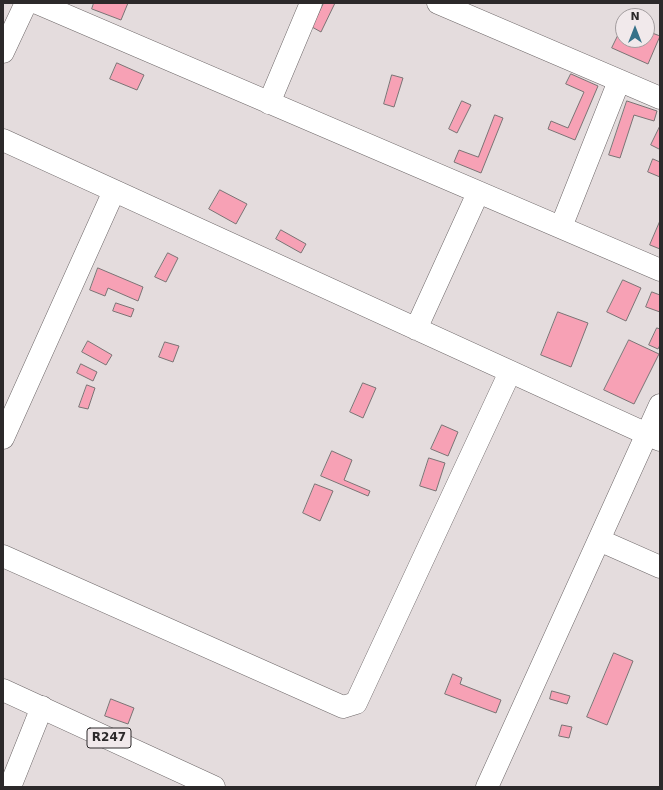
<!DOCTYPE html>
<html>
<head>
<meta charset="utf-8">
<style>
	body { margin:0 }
	#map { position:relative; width:663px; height:790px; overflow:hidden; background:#e4dcdd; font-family:"DejaVu Sans",sans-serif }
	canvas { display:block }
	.frame { position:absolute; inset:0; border:4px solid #2c292a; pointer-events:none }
	.north { position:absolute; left:615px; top:8px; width:40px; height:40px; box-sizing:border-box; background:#f1e9eb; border:1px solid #a29c9e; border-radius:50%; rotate:0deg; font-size:11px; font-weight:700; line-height:16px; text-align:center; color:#2c292a }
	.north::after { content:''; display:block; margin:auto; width:14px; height:18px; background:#367189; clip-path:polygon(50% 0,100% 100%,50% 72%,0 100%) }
</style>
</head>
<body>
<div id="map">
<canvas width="663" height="790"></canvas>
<div class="frame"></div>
<div class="north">N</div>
</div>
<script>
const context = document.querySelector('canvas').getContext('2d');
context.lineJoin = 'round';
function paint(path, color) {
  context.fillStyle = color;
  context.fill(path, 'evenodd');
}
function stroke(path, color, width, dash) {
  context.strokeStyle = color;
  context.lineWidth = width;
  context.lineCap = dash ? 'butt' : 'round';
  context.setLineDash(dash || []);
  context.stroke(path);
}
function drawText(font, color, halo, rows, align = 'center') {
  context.font = font + ' "DejaVu Sans",sans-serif';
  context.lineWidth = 3.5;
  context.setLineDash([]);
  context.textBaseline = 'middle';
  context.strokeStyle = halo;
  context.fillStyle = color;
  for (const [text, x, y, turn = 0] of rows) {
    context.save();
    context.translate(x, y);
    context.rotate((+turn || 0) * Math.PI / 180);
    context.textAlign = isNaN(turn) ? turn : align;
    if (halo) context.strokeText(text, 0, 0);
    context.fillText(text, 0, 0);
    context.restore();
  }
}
const building = new Path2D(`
	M94 3H128L121 20 92 9Z
	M324 3H335L321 32 312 27Z
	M623 25V40H647V31L660 36 648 64 612 48Z
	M117 63 144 75 137 90 110 79Z
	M571 74 598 86 575 140 548 129 551 121 568 128 584 92 566 84Z
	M392 75 403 78 394 107 384 104Z
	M462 101 471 105 457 133 449 129Z
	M627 101 657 111 654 121 634 115 620 158 609 155Z
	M495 115 503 118 481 173 454 162 459 150 478 157Z
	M660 126V148L659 149 651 145Z
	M653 159 660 162V177L648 172Z
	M220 190 247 204 236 224 209 209Z
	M660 221V249L650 245Z
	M281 230 306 244 301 253 276 239Z
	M168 253 178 258 166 282 155 277Z
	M98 268 143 287 138 301 108 288 105 296 90 290Z
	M623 280 641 288 626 321 607 312Z
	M652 292 660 295V312L646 307Z
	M116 303 134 309 131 317 113 311Z
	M558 312 588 323 571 367 541 355Z
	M657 328 660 329V345L658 349 649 345Z
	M629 340 659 354 634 404 604 390Z
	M88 341 112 355 106 365 82 352Z
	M165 342 179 346 173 362 159 357Z
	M81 364 97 372 93 381 77 373Z
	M363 383 376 388 363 418 350 412Z
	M87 385 95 388 88 409 79 407Z
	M442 425 458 432 448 456 431 449Z
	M332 451 352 460 344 480 370 491 368 496 321 476Z
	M429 458 445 463 436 491 420 486Z
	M315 484 333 491 320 521 303 513Z
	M614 653 633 661 607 725 587 717Z
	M453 674 462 678 460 684 501 700 496 713 445 694Z
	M552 691 570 696 567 704 550 699Z
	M111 699 134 708 128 724 105 716Z
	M562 725 572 727 569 738 559 736Z`);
const minor = new Path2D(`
	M37 3 660 270
	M438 3 660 98
	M3 52 26 3
	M269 103 311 3
	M3 140 660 440
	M561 227 619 81
	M416 329 478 193
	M3 438 114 191
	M599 540 660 567
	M3 556 343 707 356 703 510 372
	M10 787 42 707
	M487 787 660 405`);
const major = new Path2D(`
	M3 690 214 787`);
const shields = [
	[109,738,44]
];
const shieldNames = [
	["R247",109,738]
];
paint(building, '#f7a1b5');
stroke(building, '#7a7374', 1);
stroke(minor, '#6d6768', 23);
stroke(major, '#6d6768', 23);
stroke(minor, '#fff', 22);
stroke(major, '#fff', 22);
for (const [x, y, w] of shields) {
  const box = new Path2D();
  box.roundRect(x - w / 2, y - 10, w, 20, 3);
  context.fillStyle = '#f1e9eb';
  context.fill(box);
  stroke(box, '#2c292a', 1);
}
drawText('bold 12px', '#2c292a', null, shieldNames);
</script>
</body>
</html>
